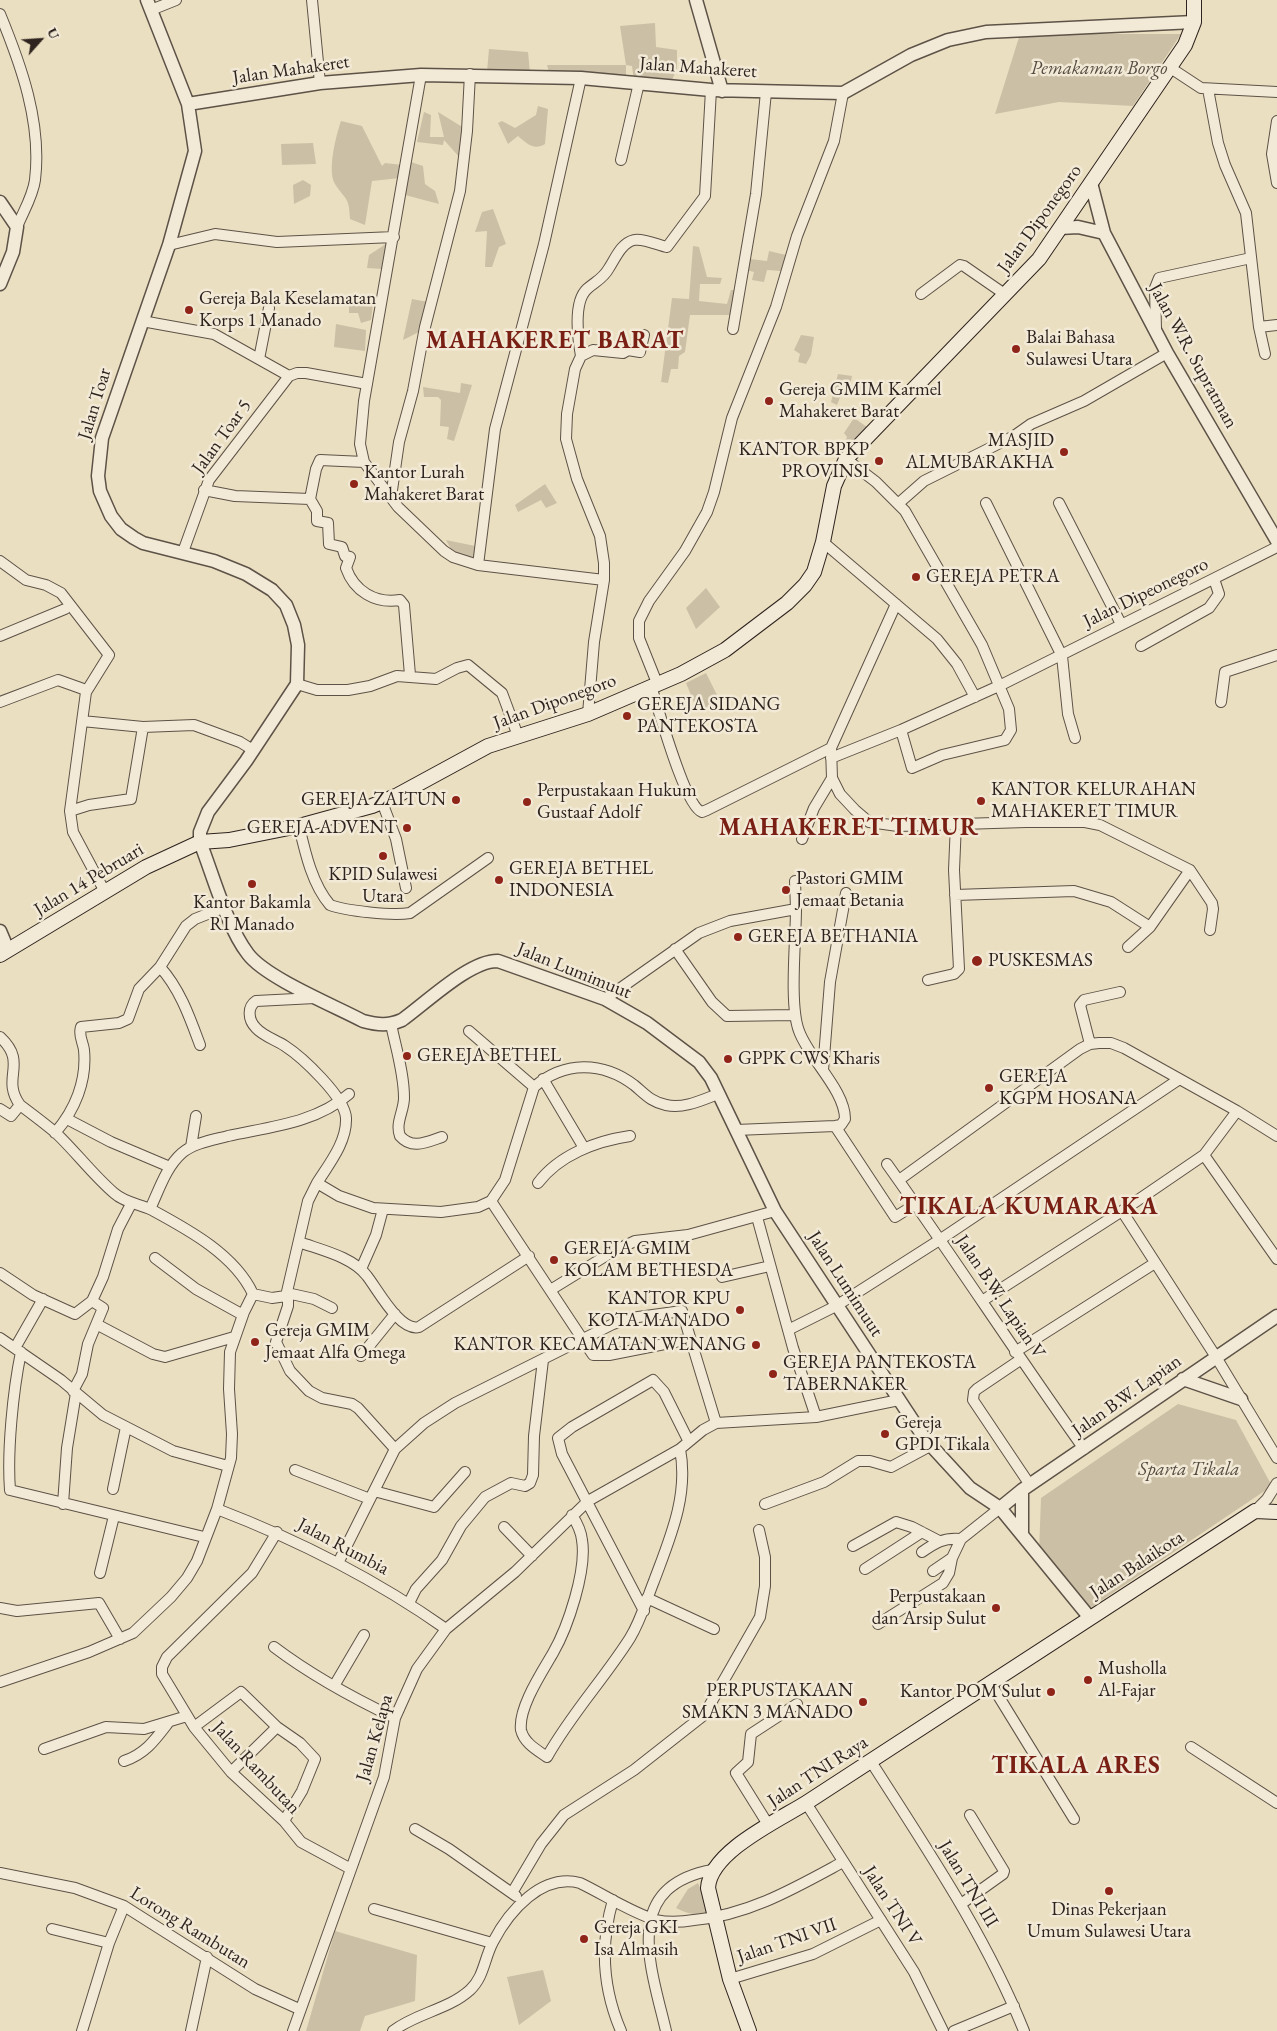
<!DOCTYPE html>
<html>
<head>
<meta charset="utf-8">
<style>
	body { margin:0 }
	#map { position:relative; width:1277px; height:2031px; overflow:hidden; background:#ebdfc1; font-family:"EB Garamond",serif }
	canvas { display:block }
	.north { position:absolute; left:15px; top:15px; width:50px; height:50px; -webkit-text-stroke:4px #f2ead7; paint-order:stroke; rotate:64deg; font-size:14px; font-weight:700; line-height:20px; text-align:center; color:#2e231e }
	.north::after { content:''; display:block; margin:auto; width:18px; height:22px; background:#2e231e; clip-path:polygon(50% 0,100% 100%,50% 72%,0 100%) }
</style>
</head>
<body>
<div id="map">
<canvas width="1277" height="2031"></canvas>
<div class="north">U</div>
</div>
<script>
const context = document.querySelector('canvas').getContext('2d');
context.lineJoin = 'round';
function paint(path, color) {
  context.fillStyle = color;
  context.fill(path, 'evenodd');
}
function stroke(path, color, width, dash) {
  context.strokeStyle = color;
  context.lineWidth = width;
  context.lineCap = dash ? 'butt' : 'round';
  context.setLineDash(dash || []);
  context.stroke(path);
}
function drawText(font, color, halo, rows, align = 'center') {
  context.font = font + ' "EB Garamond",serif';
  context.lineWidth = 5;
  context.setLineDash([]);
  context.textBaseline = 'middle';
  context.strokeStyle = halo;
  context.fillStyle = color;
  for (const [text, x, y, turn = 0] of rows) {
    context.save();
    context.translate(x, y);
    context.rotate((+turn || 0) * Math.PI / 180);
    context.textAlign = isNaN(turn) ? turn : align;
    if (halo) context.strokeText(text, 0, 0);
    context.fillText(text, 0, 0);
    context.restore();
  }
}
const green = new Path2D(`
	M655 23 656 47 677 50V68L670 85 634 81 632 66 626 65V82L551 80 547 65H626L620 26Z
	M1020 34H1181L1133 106 1059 102 995 114Z
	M489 49 528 52 530 73 487 72Z
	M538 106 548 109 545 144C534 151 526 143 518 136L508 144 498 123 502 121 515 128 536 115Z
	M424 112 431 115 430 137H444L438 112 464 128 461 159 444 140 443 145 417 142Z
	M341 121 362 126 382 166 385 163 402 165 400 178 372 181 365 225 350 219C349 196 346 201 335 184 327 171 336 135 341 121Z
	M313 143 316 164 282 165 281 144Z
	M411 162 423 166 425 184 435 191 439 204 405 195Z
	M303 180 311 185 310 196 294 204 293 185Z
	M493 209 506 244 499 247 492 267H485L487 231 475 232 482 212Z
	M389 242 382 269 367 268 369 255Z
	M693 246 699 247 707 277 722 278 720 284H700L699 301 727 304 731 290H738L732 315H690L685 352 679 356 678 369H671L668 383 661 382 672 298 689 299Z
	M769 251 786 255 781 271 767 270 764 282 752 280 754 272 746 270 750 259 767 261Z
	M349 294 374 296 371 320 361 323 358 313H349Z
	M412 299 428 302 419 332 403 340Z
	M336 324 366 330 365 351 334 347Z
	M801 335 814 337 811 355 806 364 798 362 800 354 794 350Z
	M838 374 852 376 848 395H841L837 405 831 402Z
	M461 383 472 385 454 441 447 439 449 427 440 426 441 400 438 397H424L423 387 460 393Z
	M854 418 870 429 852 449 845 442 847 437 844 433Z
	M545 484 557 503 546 508 541 500 518 512 515 505Z
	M446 540 475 546V560L453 553Z
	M706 588 720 607 696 629 686 608Z
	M706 673 720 701 698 712 686 683Z
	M1178 1404 1236 1420 1272 1486 1089 1609 1039 1552 1041 1498Z
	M698 1883 711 1913C698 1916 687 1914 676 1908L688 1889Z
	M335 1931 417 1955 415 2001 365 2016 360 2031H306Z
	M543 1970 551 2001 519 2025 507 1977Z`);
const minor = new Path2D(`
	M312 0 320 83
	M151 10 176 0
	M0 14C21 65 42 123 35 180 33 196 23 212 17 227
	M1169 67 1201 88 1277 92
	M421 75 364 401 360 444 364 462 398 507 444 551 453 557 478 565 604 580 594 642 588 714
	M1208 89 1218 143 1225 165 1246 213 1259 327 1265 354
	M1277 121 1272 154 1277 183
	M621 160 639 83
	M169 245 215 234 277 242 394 237
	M921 294 960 265 964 266 1006 295
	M142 321 214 334 289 376
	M1259 327 1277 325
	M733 329 756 194 766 92
	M1156 329 1155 288 1159 278 1251 258
	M581 356C578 339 573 302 587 289 596 281 603 279 609 268 615 259 621 243 634 240 643 238 658 245 667 247L705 196 711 90
	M259 359 269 308
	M289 376 297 373H306L367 384
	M846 459 876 482 905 511 982 645 1009 709 1011 730 1005 740 942 755 912 768 901 730
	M364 462 320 460 316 469 310 499 317 511V521L328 523 329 544 342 547 345 556 350 557 346 568C354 591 375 604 400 600L404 605 410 675
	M204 490 235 496 310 499
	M391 497 399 442 413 391 425 327 460 191 467 131 470 74
	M899 503 924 481 1014 436 1031 424 1084 401 1167 353
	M986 503 1062 656 1068 714 1075 738
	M1059 503 1121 624
	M823 542 937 639 957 664 975 697
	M183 552 209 480 289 376
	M0 561 26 580 46 585 61 593 109 655 86 692 70 811 73 832 105 892
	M478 565 495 429 544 244 581 78
	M604 580V563L600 536 577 479 566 439 567 414 575 369 581 356 593 350 623 353 628 350 640 352 644 335
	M0 636 65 609
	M1141 646 1209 608 1219 594 1214 579
	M657 683 639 638V621L649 601 685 551 707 512 714 492 732 418 776 307 797 236 834 141 843 93
	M297 684 317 690H348L370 686 397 676 436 679 457 668 468 665 502 693 518 736
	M651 686C658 707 685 807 702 812L707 810 831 748 896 604
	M0 702 58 680 86 690
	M1221 702 1225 672 1277 655
	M82 721 143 727 194 725 240 742 253 750
	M831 748 832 778 840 794 855 810 869 822 898 826 1026 822H1085L1100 825 1190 870 1212 903 1213 909 1210 930
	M831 758 901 730 1001 685 1277 547
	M382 802 396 839 406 888
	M70 811 89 805 131 799 143 727
	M299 826C305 852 312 884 330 905 346 911 393 916 410 913L488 858
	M802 839 814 808 832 778
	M795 881 796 909
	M955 895 1074 891 1111 902 1150 927 1190 870
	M1128 947 1150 927
	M675 949 712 1002 727 1016 794 1015
	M160 967C180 989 190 1018 200 1045
	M928 980 954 974 959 969 954 870 956 823
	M315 998 256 1001C247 1007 248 1020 256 1028 263 1036 276 1040 285 1046 302 1057 345 1097 346 1118 347 1142 329 1164 317 1183L339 1196 373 1208 441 1212 478 1207 491 1201 505 1180 534 1087C564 1061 602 1061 634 1085 645 1094 651 1102 666 1105 684 1109 702 1100 718 1094
	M605 999 699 933 730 921 796 909C796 939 789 1005 799 1031 809 1059 845 1090 845 1119L841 1125 835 1126 736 1130
	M391 1024C396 1049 404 1073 404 1098 404 1111 395 1123 400 1136 412 1150 427 1142 442 1137
	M469 1031 534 1087
	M0 1037C29 1064 0 1077 20 1105
	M1090 1044 1080 1005 1084 1000 1120 992
	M823 1070 830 982 846 893
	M543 1079 584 1148
	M0 1109 11 1116 20 1105C32 1114 44 1123 56 1133 76 1152 93 1175 114 1193 125 1203 140 1204 152 1210 189 1230 235 1255 253 1294L272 1298 286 1296 308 1201 317 1183
	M1237 1111 1204 1155 1277 1259
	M67 1119 111 1142 170 1167
	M835 1126 895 1217 916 1204
	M55 1133C75 1110 87 1081 84 1050 83 1042 78 1035 81 1027L119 1023 128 1019 139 989 160 967 186 926 195 919 225 907
	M191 1147 196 1116
	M887 1164C954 1258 1017 1355 1084 1449
	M899 1180 1080 1049 1090 1044 1099 1043H1111L1124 1048 1237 1111 1277 1136
	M538 1183C559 1155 596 1141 630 1136
	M491 1201 593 1355H609L690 1339
	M150 1209C159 1190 166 1167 182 1153 194 1143 213 1140 228 1136 269 1127 316 1123 349 1094
	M1122 1211 1216 1357 1277 1458
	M757 1217 793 1348 816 1417
	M299 1242C321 1250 353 1257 367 1276 378 1290 400 1332 419 1327L529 1256
	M155 1258 196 1289 243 1315
	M361 1269 376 1235 383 1209
	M0 1273 33 1295 75 1314 92 1301
	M722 1277 770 1266
	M552 1289 612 1252 635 1241 688 1235 775 1211
	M287 1293 314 1299 332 1308
	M286 1296 288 1297V1306L276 1342 290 1371 309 1391 322 1398 352 1404 358 1408 395 1449
	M982 1301 1122 1211 1204 1155
	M98 1325 153 1354 165 1357 234 1337
	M788 1330 836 1306 941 1239 1178 1080
	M0 1338 61 1380 103 1415 173 1451 228 1466
	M15 1348 43 1299
	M21 1352C13 1391 7 1451 10 1490L204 1537
	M1015 1352 1155 1263
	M361 1356 395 1314
	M1020 1360 977 1389 974 1392 973 1400 1030 1485
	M73 1391 82 1374 88 1344 103 1308 92 1301 103 1277 118 1229 131 1204
	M295 1470 370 1499
	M113 1489 126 1427
	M374 1491 434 1507 465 1472
	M63 1504 67 1448 76 1393
	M765 1504 824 1482 858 1461H870L891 1467 930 1446
	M217 1509C298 1540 375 1579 446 1629
	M1255 1511 1267 1499 1277 1483
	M572 1515C577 1523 581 1530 582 1540 587 1570 568 1627 553 1653 542 1672 518 1708 521 1730 524 1743 537 1750 547 1757 571 1714 604 1679 630 1638 641 1620 646 1601 654 1581 670 1538 689 1495 680 1449L703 1430 716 1423 816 1417 899 1400
	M504 1527 532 1556
	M277 1532 252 1573 167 1657 162 1667V1674L194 1727 231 1772 284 1821 301 1842 351 1869
	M853 1546 896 1522 912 1527 939 1541
	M922 1552C935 1543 944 1537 961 1539L1000 1508
	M338 1563 395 1449 424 1423 455 1403 613 1324 631 1318 682 1311 716 1423
	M865 1569 922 1532
	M933 1571 952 1558 961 1539
	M100 1573 114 1516
	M647 1598 714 1629
	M409 1603 416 1589 442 1560 461 1526 485 1497 511 1483 525 1486 530 1483 533 1475 534 1436 543 1360
	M0 1608 17 1611 99 1603 120 1639
	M644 1611 562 1454 558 1438 572 1427 653 1380 664 1392 688 1440
	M878 1624 943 1583 949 1573 952 1558
	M274 1647C311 1675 353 1698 395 1718
	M0 1682 89 1652 133 1633 171 1597 187 1578 197 1561 217 1509 231 1458 232 1434 229 1389 230 1352 244 1312 253 1294
	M991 1684 1074 1819
	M334 1686 364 1635
	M194 1727 241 1692 277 1727 231 1772
	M277 1727 300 1743 315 1759 302 1791 284 1821
	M1191 1747 1277 1803
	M44 1749 106 1727 144 1729 187 1716
	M870 1760C926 1848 985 1934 1024 2031
	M124 1761C145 1754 155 1740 168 1723
	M806 1803 914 1972 943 2031
	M769 1826 736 1773 748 1762 751 1734 797 1704
	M415 1829 449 1849 516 1896
	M0 1873 75 1888 124 1906 255 1989 299 2009
	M512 1893 541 1844 564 1815 634 1770 704 1715 760 1617 765 1586V1557L759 1530
	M613 1900C600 1944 603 1989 621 2031
	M961 1904 1003 1874 1004 1871 970 1815
	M374 1909 492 1943
	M52 1929 109 1943
	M730 1979 813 1954 881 1920
	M82 2031 109 1943 124 1906
	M191 2031 207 1957
	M293 2031 384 1777 395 1718 417 1669 446 1629 515 1572 588 1501 680 1449
	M393 2031C416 2013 448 2010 470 1990 484 1977 484 1959 493 1942 509 1911 542 1873 580 1883 605 1895 630 1912 656 1920 669 1923 682 1922 694 1920 749 1915 795 1888 843 1862
	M666 2031C651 1967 620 1887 712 1870
	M954 2031 1014 2006`);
const tertiary = new Path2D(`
	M147 0 188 104 195 151 169 245 102 438 98 476 100 491 111 516 121 529 134 538 143 543 214 561 246 574 272 590 286 605 294 625 298 645 297 684 246 761 208 812 200 832V842C213 875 227 927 248 954 266 978 335 1006 363 1021 378 1025 388 1026 402 1020 426 1003 470 960 498 961L605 999 647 1023 699 1062 711 1078 775 1211 925 1439 970 1488 1000 1508 1090 1618
	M696 0 722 91
	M188 104 320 83 421 75 581 78 711 90 843 93 911 55 948 40 986 32 1194 22
	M1091 183 1104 233 1167 353 1277 541
	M0 202 17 227 13 252 0 284
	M1060 228 1078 227 1104 233
	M0 931 8 950
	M1183 1379 1241 1399
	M1000 1508 1022 1490 1277 1316
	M1022 1534V1490`);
const secondary = new Path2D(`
	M0 955 146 867 200 842 229 840 299 826 372 806 396 796 488 746 588 714 681 674 725 650 787 603 805 585 814 572 823 542 834 486 846 459 1039 259 1185 45 1194 22V0
	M749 2031 730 1979 708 1888C710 1852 777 1821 806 1803L1255 1511 1277 1512`);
const markers = [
	[189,310,5,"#8f2418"],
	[1016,349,5,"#8f2418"],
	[769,401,5,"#8f2418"],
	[1064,452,5,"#8f2418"],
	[879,461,5,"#8f2418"],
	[354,484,5,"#8f2418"],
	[916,577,5,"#8f2418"],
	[627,716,5,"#8f2418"],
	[456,800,5,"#8f2418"],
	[981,801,5,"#8f2418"],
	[527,802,5,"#8f2418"],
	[407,828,5,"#8f2418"],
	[383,856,5,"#8f2418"],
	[499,880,5,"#8f2418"],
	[252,884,5,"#8f2418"],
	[786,890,5,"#8f2418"],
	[738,937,5,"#8f2418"],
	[977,961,6,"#8f2418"],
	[407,1056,5,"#8f2418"],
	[728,1059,5,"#8f2418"],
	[989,1088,5,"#8f2418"],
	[554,1260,5,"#8f2418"],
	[740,1310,5,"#8f2418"],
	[255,1342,5,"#8f2418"],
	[756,1345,5,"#8f2418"],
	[773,1374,5,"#8f2418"],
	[885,1434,5,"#8f2418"],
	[996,1608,5,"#8f2418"],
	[1088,1680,5,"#8f2418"],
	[1051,1692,5,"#8f2418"],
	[863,1702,5,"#8f2418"],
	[1109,1891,5,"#8f2418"],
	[584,1939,5,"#8f2418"]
];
const streetNames = [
	["Jalan Mahakeret",698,68,4],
	["Jalan Mahakeret",291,70,-8],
	["Jalan Diponegoro",1040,219,-54],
	["Jalan W.R. Supratman",1193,356,61],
	["Jalan Toar",95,404,-73],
	["Jalan Toar 5",222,437,-54],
	["Jalan Dipeonegoro",1146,593,-26],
	["Jalan Diponegoro",555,702,-20],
	["Jalan 14 Pebruari",89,880,-31],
	["Jalan Lumimuut",574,971,22],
	["Jalan Lumimuut",845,1284,57],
	["Jalan B.W. Lapian V",1000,1297,56],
	["Jalan B.W. Lapian",1127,1396,-35],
	["Jalan Rumbia",343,1547,28],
	["Jalan Balaikota",1137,1565,-33],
	["Jalan Kelapa",375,1738,-74],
	["Jalan Rambutan",256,1768,47],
	["Jalan TNI Raya",818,1772,-33],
	["Jalan TNI III",968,1884,59],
	["Jalan TNI V",892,1906,57],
	["Lorong Rambutan",190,1928,32],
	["Jalan TNI VII",787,1941,-19]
];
const parkNames = [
	["Pemakaman Borgo",1099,69],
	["Sparta Tikala",1189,1470]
];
const poiNames = [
	["Gereja Bala Keselamatan",199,299],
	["Korps 1 Manado",199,321],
	["Balai Bahasa",1026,338],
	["Sulawesi Utara",1026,360],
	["Gereja GMIM Karmel",779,390],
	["Mahakeret Barat",779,412],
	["MASJID",1054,441,"right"],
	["ALMUBARAKHA",1054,463,"right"],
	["KANTOR BPKP",869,450,"right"],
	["PROVINSI",869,472,"right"],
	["Kantor Lurah",364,473],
	["Mahakeret Barat",364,495],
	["GEREJA PETRA",926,577],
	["GEREJA SIDANG",637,705],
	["PANTEKOSTA",637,727],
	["KANTOR KELURAHAN",991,790],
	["MAHAKERET TIMUR",991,812],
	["Perpustakaan Hukum",537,791],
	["Gustaaf Adolf",537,813],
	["GEREJA ZAITUN",446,800,"right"],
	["GEREJA ADVENT",397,828,"right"],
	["GEREJA BETHEL",509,869],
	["INDONESIA",509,891],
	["KPID Sulawesi",383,875,"center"],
	["Utara",383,897,"center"],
	["Pastori GMIM",796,879],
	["Jemaat Betania",796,901],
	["Kantor Bakamla",252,903,"center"],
	["RI Manado",252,925,"center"],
	["GEREJA BETHANIA",748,937],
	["PUSKESMAS",988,961],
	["GEREJA BETHEL",417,1056],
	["GPPK CWS Kharis",738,1059],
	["GEREJA",999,1077],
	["KGPM HOSANA",999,1099],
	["GEREJA GMIM",564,1249],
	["KOLAM BETHESDA",564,1271],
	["KANTOR KPU",730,1299,"right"],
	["KOTA MANADO",730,1321,"right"],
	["Gereja GMIM",265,1331],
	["Jemaat Alfa Omega",265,1353],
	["KANTOR KECAMATAN WENANG",746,1345,"right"],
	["GEREJA PANTEKOSTA",783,1363],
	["TABERNAKER",783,1385],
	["Gereja",895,1423],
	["GPDI Tikala",895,1445],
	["Perpustakaan",986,1597,"right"],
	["dan Arsip Sulut",986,1619,"right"],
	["Musholla",1098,1669],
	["Al-Fajar",1098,1691],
	["PERPUSTAKAAN",853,1691,"right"],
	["SMAKN 3 MANADO",853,1713,"right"],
	["Kantor POM Sulut",1041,1692,"right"],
	["Dinas Pekerjaan",1109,1910,"center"],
	["Umum Sulawesi Utara",1109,1932,"center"],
	["Gereja GKI",594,1928],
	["Isa Almasih",594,1950]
];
const districtNames = [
	["MAHAKERET BARAT",555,341],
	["MAHAKERET TIMUR",849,828],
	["TIKALA KUMARAKA",1029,1207],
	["TIKALA ARES",1076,1766]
];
paint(green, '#cbbfa5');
stroke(minor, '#5d5247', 12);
stroke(tertiary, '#5d5247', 15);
stroke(secondary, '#2e231e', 16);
stroke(minor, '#f2ead7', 10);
stroke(tertiary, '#f2ead7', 12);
stroke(secondary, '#f2ead7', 14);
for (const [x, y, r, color] of markers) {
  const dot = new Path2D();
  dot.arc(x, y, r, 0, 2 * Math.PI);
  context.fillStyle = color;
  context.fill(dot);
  stroke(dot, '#f2ead7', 2);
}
drawText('19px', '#2e231e', '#f2ead7', streetNames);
drawText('italic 19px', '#554a40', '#f2ead7', parkNames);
drawText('19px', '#2e231e', '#f2ead7', poiNames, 'left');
context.letterSpacing = '1px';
drawText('bold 24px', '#7a1f14', '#f2ead7', districtNames);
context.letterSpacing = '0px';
</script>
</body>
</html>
